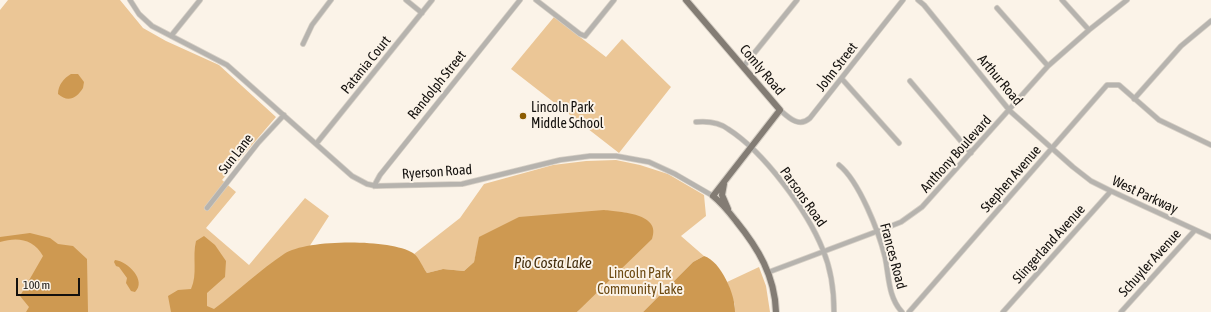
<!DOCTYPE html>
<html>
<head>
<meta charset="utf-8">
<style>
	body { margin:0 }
	#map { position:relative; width:1211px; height:312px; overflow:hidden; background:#fbf3e8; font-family:"Asap Condensed",sans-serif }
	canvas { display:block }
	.scale { position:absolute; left:16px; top:278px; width:64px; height:18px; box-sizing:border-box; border:2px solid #14110e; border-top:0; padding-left:5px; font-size:12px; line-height:14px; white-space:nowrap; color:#14110e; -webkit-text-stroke:3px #fbf3e8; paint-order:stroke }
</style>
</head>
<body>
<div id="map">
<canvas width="1211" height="312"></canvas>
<div class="scale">100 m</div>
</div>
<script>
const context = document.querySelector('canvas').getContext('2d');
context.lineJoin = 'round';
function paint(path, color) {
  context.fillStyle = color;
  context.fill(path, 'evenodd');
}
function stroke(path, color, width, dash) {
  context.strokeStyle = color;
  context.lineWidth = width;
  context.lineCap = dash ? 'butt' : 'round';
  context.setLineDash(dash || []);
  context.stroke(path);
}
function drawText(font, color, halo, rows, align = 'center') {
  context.font = font + ' "Asap Condensed",sans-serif';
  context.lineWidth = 4;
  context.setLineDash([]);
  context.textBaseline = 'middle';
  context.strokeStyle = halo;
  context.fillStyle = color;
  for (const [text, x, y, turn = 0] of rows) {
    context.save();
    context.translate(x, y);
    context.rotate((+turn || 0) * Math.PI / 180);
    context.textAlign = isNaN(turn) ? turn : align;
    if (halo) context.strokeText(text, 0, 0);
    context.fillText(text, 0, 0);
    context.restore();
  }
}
const green = new Path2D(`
	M8 0H120L143 28 166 41 219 65 276 117 222 180 236 192 206 228 249 265 305 198 329 216 309 247 242 312H0V10Z
	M554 17 606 57 622 39 671 87 619 153 511 69Z
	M616 160 640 165 668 174 704 195 706 216 681 236 704 256 693 262 643 312H577L582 306 480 237 474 262 464 271 443 269 427 273 414 254 460 218 484 184 553 165 586 161Z
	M759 267 766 286 770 312H735V305L727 282Z`);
const water = new Path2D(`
	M71 74H78L84 82 83 88C77 98 68 103 58 94 58 85 64 78 71 74Z
	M604 210C620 212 662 213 652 239L577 312H171L168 296 178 290 191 289C198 274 192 257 196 241L204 236 215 245 226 261 225 277 207 293V306L214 309C238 291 260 270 284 254 307 239 390 239 413 253 419 257 423 268 427 273L443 269 464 271 474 262 479 237 519 217Z
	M30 233 50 238 58 244 73 246 87 259 88 312H26L29 307 20 296 43 256C33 239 18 237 0 242V237Z
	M704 256C721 261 736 296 735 312H643L693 262Z
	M115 260C128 261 147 281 135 292L131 291 126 283 127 278 119 267 116 266 114 262Z`);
const minor = new Path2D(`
	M130 0 139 14 152 26 227 65 352 176 367 184 376 186 462 184 560 160 590 156H616L649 162 675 174 713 196
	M406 0 422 13
	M536 0 580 34 585 36 614 0
	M918 0 924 5 1010 111 1073 167 1091 181 1111 191 1211 237
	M1062 0 1089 30
	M997 8 1048 66
	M171 36 200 0
	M303 44 312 25 331 0
	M743 67 797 0
	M842 79 899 143
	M910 81 971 153
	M1134 99 1181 46 1211 21
	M780 110C789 118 799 128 810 118L903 0
	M696 122C707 121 719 122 728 129 764 152 807 210 823 250 831 269 834 291 834 312
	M316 144 432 0
	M839 165C859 181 879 232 885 257 889 276 888 297 902 312
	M374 186 380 175 520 0
	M207 208 258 143 284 115
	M769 272 886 228 901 222 922 207 1048 66 1089 30 1127 0
	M909 312 1107 85H1119L1159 120 1211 145
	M1003 312 1111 191
	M1121 312 1195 230`);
const major = new Path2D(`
	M686 0 780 110 713 196C722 203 729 212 736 221 758 248 775 276 776 312
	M724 184 722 195 728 209`);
const markers = [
	[523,116,4,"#8b5b01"]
];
const streetNames = [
	["Patania Court",366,65,-51],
	["John Street",837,67,-52],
	["Comly Road",762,70,50],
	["Arthur Road",1000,80,50],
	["Randolph Street",437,85,-51],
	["Sun Lane",236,154,-52],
	["Anthony Boulevard",956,154,-48],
	["Ryerson Road",437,172,-4],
	["Stephen Avenue",1011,179,-49],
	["West Parkway",1145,195,25],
	["Parsons Road",803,197,55],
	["Slingerland Avenue",1049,244,-48],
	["Frances Road",893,256,75],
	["Schuyler Avenue",1150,263,-48]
];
const poiNames = [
	["Lincoln Park",531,108],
	["Middle School",531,124]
];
const parkNames = [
	["Lincoln Park",640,274],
	["Community Lake",640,290]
];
const waterNames = [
	["Pio Costa Lake",553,263]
];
paint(green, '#ebc696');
paint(water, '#ce9951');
stroke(minor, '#d6cfc5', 6);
stroke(major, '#d6cfc5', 8);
stroke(minor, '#b6b3ae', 4.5);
stroke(major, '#837c74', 6);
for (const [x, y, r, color] of markers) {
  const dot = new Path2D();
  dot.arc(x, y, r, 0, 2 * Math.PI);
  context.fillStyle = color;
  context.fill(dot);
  stroke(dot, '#fbf3e8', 1.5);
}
drawText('14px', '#14110e', '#fbf3e8', streetNames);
drawText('14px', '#14110e', '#fbf3e8', poiNames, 'left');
drawText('14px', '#6c4911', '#fbf3e8', parkNames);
drawText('italic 15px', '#432d0d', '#fbf3e8', waterNames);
</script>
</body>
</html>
